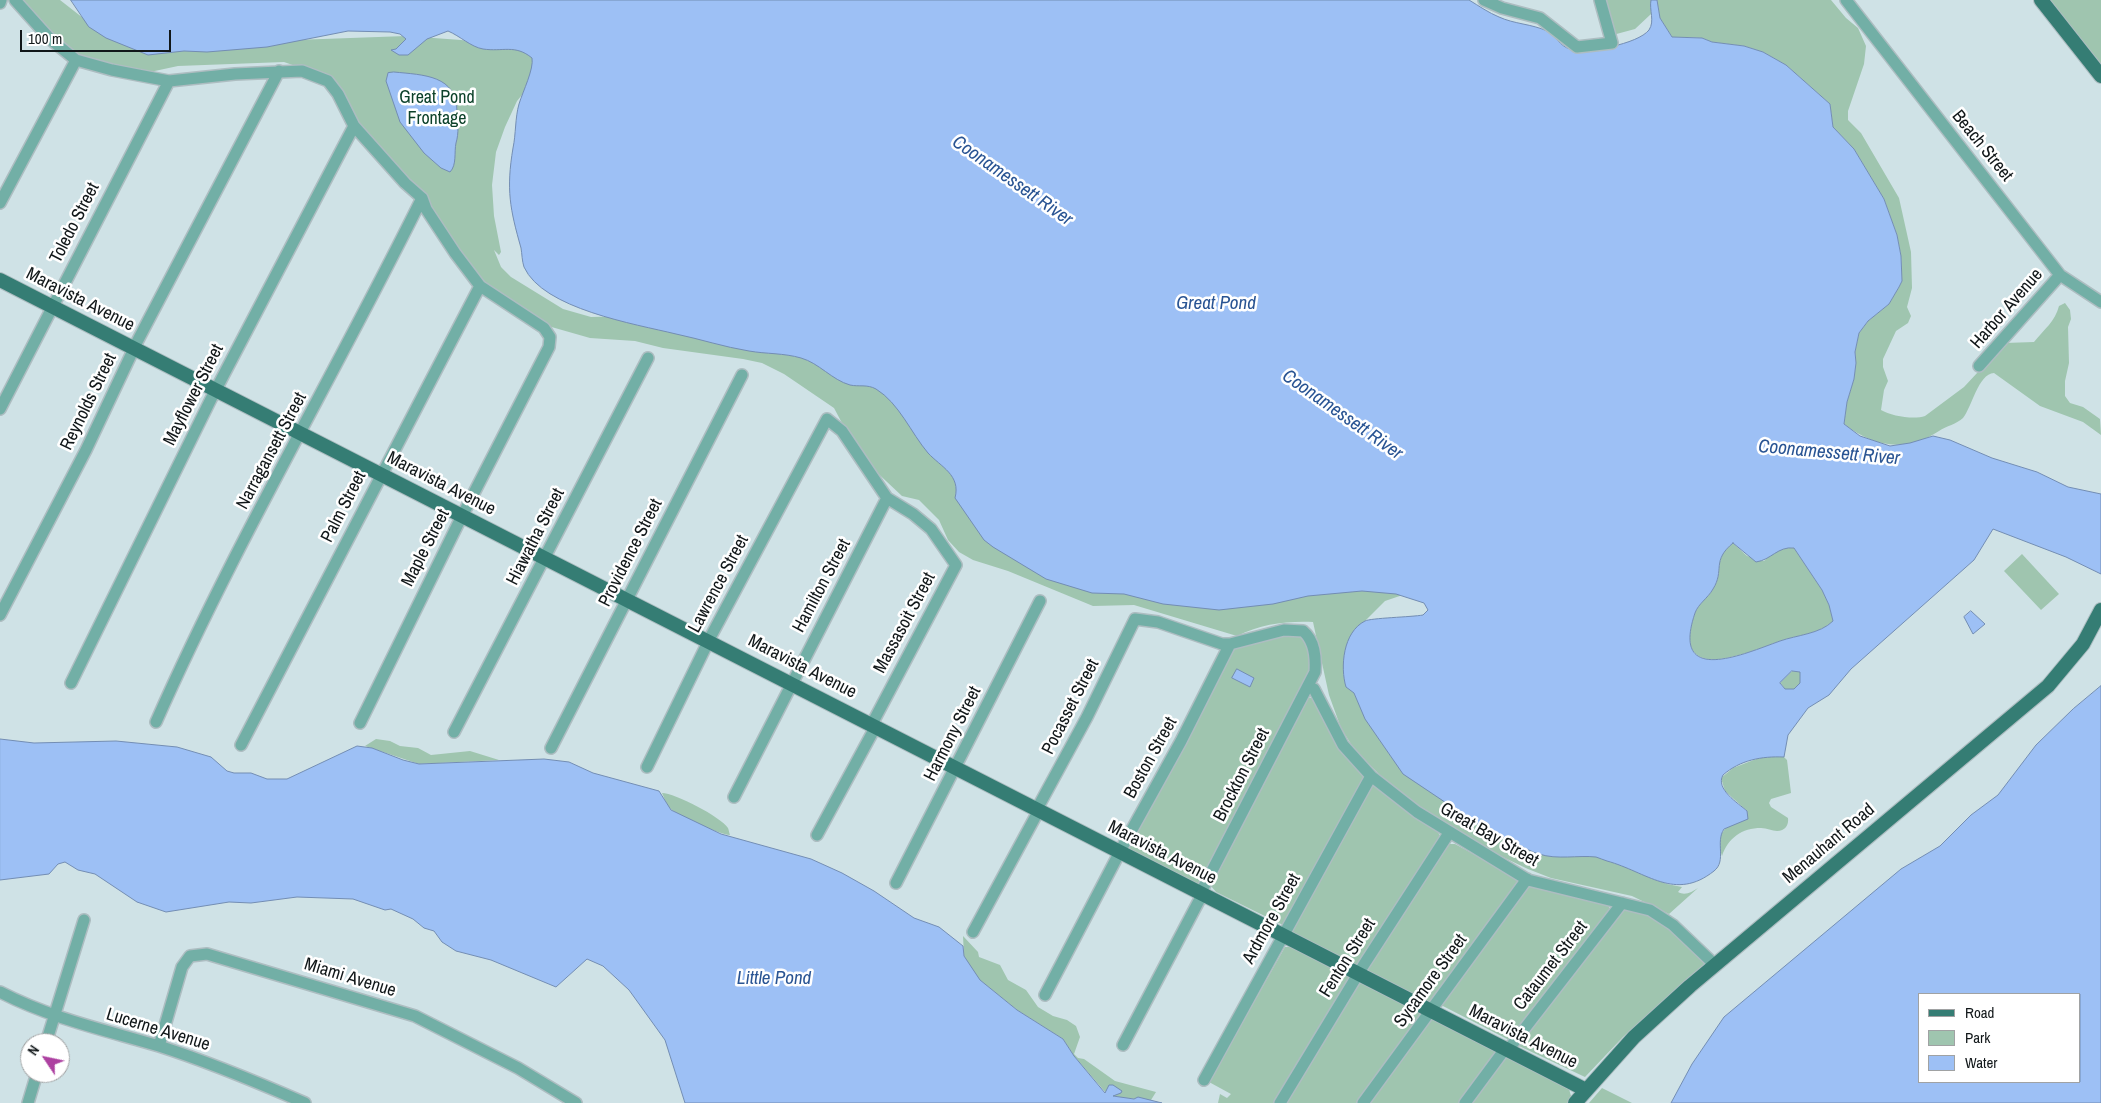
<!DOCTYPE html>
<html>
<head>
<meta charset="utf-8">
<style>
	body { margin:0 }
	#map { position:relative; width:2101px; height:1103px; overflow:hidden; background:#cfe2e6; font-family:"Archivo Narrow",sans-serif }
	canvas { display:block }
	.legend { position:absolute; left:1918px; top:993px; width:162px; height:90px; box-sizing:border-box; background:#fff; border:1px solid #a0a2a3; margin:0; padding:6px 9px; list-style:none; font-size:15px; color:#111719 }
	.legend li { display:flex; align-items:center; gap:10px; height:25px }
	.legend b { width:25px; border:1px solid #a0a2a3 }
	.north { position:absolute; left:20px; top:1033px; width:50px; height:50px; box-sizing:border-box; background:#fff; border:1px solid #a0a2a3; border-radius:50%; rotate:304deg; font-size:14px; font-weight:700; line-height:20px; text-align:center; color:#111719 }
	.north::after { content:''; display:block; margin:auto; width:18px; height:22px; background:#ad41a1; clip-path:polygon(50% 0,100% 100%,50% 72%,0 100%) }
	.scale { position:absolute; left:20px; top:30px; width:151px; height:22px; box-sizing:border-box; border:2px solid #111719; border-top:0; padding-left:6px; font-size:15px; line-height:18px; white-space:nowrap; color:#111719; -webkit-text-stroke:4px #fff; paint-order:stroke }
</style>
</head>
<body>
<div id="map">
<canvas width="2101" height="1103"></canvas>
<ul class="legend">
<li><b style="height:6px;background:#357d74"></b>Road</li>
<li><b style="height:14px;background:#9fc5af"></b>Park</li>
<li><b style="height:14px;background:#9dc0f5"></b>Water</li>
</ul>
<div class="north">N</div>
<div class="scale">100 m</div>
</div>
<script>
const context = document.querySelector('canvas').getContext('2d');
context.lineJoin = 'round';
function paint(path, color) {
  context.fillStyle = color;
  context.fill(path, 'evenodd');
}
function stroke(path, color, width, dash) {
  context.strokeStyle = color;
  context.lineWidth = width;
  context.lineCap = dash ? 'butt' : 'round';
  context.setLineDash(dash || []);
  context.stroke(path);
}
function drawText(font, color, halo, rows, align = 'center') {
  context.font = font + ' "Archivo Narrow",sans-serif';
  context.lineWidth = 5;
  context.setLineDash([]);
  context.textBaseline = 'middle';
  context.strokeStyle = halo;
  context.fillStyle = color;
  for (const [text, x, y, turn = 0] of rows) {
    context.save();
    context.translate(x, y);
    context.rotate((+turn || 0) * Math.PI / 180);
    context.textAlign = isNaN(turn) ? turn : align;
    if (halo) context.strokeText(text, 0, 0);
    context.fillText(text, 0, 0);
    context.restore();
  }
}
const green = new Path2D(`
	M15 0H60L83 18 295 40 406 36 461 40 539 50 526 90 517 101 505 127 496 152 492 185 494 216 501 252 499 255 494 250 501 267 511 277 563 309 591 317 637 316 778 345 881 390 1251 596 1423 588 1385 601 1365 621 1354 693 1366 719 1392 758 1478 825 1552 857 1600 856 1667 884 1682 887 1678 892C1685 896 1692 892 1698 888L1669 914 1632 896 1551 878 1528 869 1473 843 1400 795 1354 749 1341 728 1329 695 1313 622C1285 621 1262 624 1237 636L1134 605 1093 606 1008 571 973 560 959 552 948 540 939 520 919 500 902 496 870 466 850 438 834 408 784 374 762 363 743 359 663 348 635 341 590 338 548 326 486 286 353 126 340 100 313 72 284 62 178 66 150 72 83 59 52 41Z
	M1595 0H1651V14L1635 29 1609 36Z
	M1657 0H1831L1846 18 1858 28 1866 46 1864 64 1848 111V120L1861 133 1899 198 1911 252 1912 288 1907 307 1911 316 1908 323 1896 331 1883 359V367L1888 381 1884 390 1881 410C1891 416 1914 420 1925 416L1964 387 2005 343 2034 342C2044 329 2055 322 2059 306L2065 303 2070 310 2071 319 2068 327 2069 363 2065 381V396L2070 403 2083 407 2100 419 2101 435 2083 422 2040 406 1994 373C1978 374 1972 407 1963 418 1957 424 1946 426 1939 431 1905 453 1874 447 1844 424L1847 402 1854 379 1856 363 1855 352 1859 333 1868 321 1889 304 1899 287 1902 281 1901 256 1897 235 1884 199 1854 149 1833 127 1830 104 1786 65 1763 52 1744 46 1712 42 1702 38 1672 37 1660 18Z
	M2047 0H2101V69Z
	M1733 543 1747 556 1764 561C1773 552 1782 547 1794 548L1822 590 1829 605 1833 621C1820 634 1797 635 1780 641 1744 654 1670 686 1695 613 1698 604 1708 598 1713 589 1725 570 1711 561 1733 543Z
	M2022 554 2059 594 2041 610 2004 571Z
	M1275 633 1298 634 1306 640 1313 666 1203 881 1198 885 1128 849V846L1235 647Z
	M1792 671 1800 672V683L1794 689H1785L1780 682Z
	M1307 698H1314L1364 773 1365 778 1283 925 1216 892 1211 886Z
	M376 739 390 741 400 746 418 748 431 755 470 751 499 760 419 764 365 746Z
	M1764 756 1784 757 1787 760 1791 793 1771 799 1769 803 1771 807 1788 818C1789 825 1785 831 1777 831 1772 831 1767 828 1761 828 1742 828 1728 838 1722 856 1713 830 1730 826 1747 811L1725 791 1721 778 1733 768Z
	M1375 785 1438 832 1441 838 1356 966 1294 935 1292 929 1372 786Z
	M662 793C675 793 721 817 728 828 729 830 729 833 730 835 719 834 681 818 672 810 666 806 665 799 662 793Z
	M1448 844H1455L1514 876 1519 882 1431 1001 1427 1002 1369 973V967Z
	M1529 884 1606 902 1610 909 1509 1040 1441 1005Z
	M1628 908 1657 917 1705 964 1623 1037 1585 1077 1519 1046 1623 910Z
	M963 936 978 952 979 957 1000 965 1008 980 1026 990 1038 1007 1053 1016 1067 1020 1076 1026 1080 1037 1074 1054 1078 1058 1084 1059 1115 1081 1156 1092 1151 1100 1120 1098 1106 1093 1074 1056 1063 1039 1017 1010 977 978 964 956Z
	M1285 947H1291L1348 976 1349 980 1275 1103H1218L1220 1094 1227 1098 1231 1094 1209 1082Z
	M1362 983 1419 1012V1017L1356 1103H1285L1357 985Z
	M1434 1019 1496 1051 1460 1103H1367L1429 1020Z
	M1504 1058H1509L1569 1089 1571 1096 1568 1103H1470Z
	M1602 1088 1632 1103H1589Z`);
const water = new Path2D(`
	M71 0H1469C1479 6 1489 13 1499 17 1514 24 1532 24 1547 31 1557 36 1559 46 1570 49 1586 54 1638 44 1649 30 1655 21 1649 10 1651 0H1657L1660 18 1672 37 1702 38 1712 42 1744 46 1763 52 1786 65 1830 104 1833 127 1854 149 1884 199 1897 235 1901 256 1902 281 1899 287 1889 304 1868 321 1859 333 1855 352 1856 363 1854 379 1847 402 1844 424 1860 436 1890 446 1910 443 1933 436 1950 440 1992 458 2037 472 2068 487 2101 494V574L2066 557 1993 529 1974 560 1851 669 1829 695 1808 708 1788 735 1784 757C1762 756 1740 760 1723 775 1715 789 1738 803 1747 811L1748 819 1724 829C1715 842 1727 861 1714 871 1675 902 1647 872 1607 861 1603 860 1600 858 1596 857 1578 855 1557 860 1539 854 1524 850 1510 837 1494 835L1403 774 1365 719 1354 693 1346 687C1340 667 1343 632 1365 621 1370 618 1412 617 1423 615L1428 610 1424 603 1396 594 1362 591 1308 596 1273 604 1219 610 1163 604 1124 594 1092 593 1046 579 993 547 984 540 955 498C961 475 941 467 928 453 911 433 899 403 876 389 867 384 859 387 850 385 832 380 819 363 801 358 784 353 766 354 749 351 724 347 700 339 676 334 635 324 543 309 524 267 522 261 522 254 521 248 510 209 506 190 513 148 516 134 515 118 519 104 523 91 534 69 532 58 515 44 503 52 483 49 471 47 460 36 448 31L427 39 408 55H399L391 50 396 49 406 39 400 34 390 32 348 31 267 47 207 52 184 51 148 55 106 38 89 27ZM1733 543 1756 562C1771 560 1778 546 1794 548L1822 590 1829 605 1833 621C1820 634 1797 635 1780 641 1744 654 1670 687 1695 613 1698 604 1708 598 1713 589 1725 570 1711 561 1733 543ZM1792 671 1800 672V683L1794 689H1785L1780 683Z
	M394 72C424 75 457 75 457 112 458 122 459 133 456 143 454 152 457 165 450 172L441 168 424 153 400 122 386 81 388 73Z
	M1971 611 1985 624 1973 634 1964 617Z
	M1237 669 1254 678 1250 687 1232 678Z
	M2101 686V1103H1671L1692 1064 1724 1017 1901 869 1940 846 1971 815 1998 795 2036 745 2073 709ZM1920 994H2080V1082H1920Z
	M0 739 34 743 116 741 177 747 211 757 227 771 234 773H251L267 779H287L357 746 372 748 403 760 419 764 544 759 569 762 593 773 659 791 671 810 721 834 811 859 842 873 874 891 914 918 939 927 963 946 964 956 980 980 1017 1010 1063 1039 1074 1056 1105 1093 1109 1085H1113L1122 1091 1121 1093 1113 1096 1134 1099 1138 1097 1162 1103H685L665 1040 629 990 603 966 587 959 556 987 491 960 456 951 442 942 434 931 424 928 413 919 391 909 385 910 353 899 297 897 251 903 229 902 166 912 137 902 95 874 78 870 65 862 58 864 49 874 0 880Z`);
const minor = new Path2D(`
	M15 0 50 39 76 60 112 70 169 81 235 74 302 71 328 81 338 94 354 126 405 183 422 198 426 209 455 253 480 286 544 328 550 337 549 347 458 524 360 723
	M1484 0 1502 8 1540 18 1577 47 1612 43 1600 0
	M1846 0 2060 275 2101 302
	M0 3 1 0
	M0 203 76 60
	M1979 366 2060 275
	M0 409 169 81
	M0 615 86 450 138 340 279 71
	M71 683 211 399 354 126
	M1314 689 1343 745 1371 776 1417 812 1528 880 1650 910 1673 925 1715 965
	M156 722C235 543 335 374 422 198
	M454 732 648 358
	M241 745 480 286
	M551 748 742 375
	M647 767 711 636 827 419 842 431 887 498 913 514 931 529 956 565 872 724
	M734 797 887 498
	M1037 809 1087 717 1135 619 1158 622 1222 644H1230L1284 630 1303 631C1315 641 1316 657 1315 672L1200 894
	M817 835 876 726
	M896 883 1040 601
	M973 932 1039 810
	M0 992C50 1018 105 1030 159 1046 209 1062 257 1082 305 1103
	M1045 995 1124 844 1181 741 1230 644
	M46 1043 84 920
	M1123 1045 1202 895
	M159 1046 182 967 190 956 207 954 415 1016 518 1068 576 1103
	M1508 1050 1622 903
	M1204 1080 1371 776
	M28 1103 37 1073
	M1280 1103 1363 966 1449 833
	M1363 1103 1527 879
	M1465 1103 1505 1049`);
const major = new Path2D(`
	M2041 0 2101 76
	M0 280 1586 1090
	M1575 1103 1634 1037 1690 986 2048 686 2083 644 2101 610`);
const parkNames = [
	["Great Pond",437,98],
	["Frontage",437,119]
];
const streetNames = [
	["Beach Street",1982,146,51],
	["Toledo Street",75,223,-63],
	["Maravista Avenue",80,300,27],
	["Harbor Avenue",2007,309,-49],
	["Mayflower Street",194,395,-63],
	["Reynolds Street",89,402,-64],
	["Narragansett Street",272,451,-62],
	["Maravista Avenue",441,484,27],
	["Palm Street",344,507,-63],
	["Hiawatha Street",536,537,-63],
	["Maple Street",426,548,-63],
	["Providence Street",631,553,-63],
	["Lawrence Street",719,584,-62],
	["Hamilton Street",822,586,-62],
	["Massasoit Street",905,623,-62],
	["Maravista Avenue",802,667,27],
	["Pocasset Street",1071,707,-63],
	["Harmony Street",953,734,-63],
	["Boston Street",1151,758,-61],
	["Brockton Street",1242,775,-63],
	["Great Bay Street",1489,835,30],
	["Menauhant Road",1829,844,-40],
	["Maravista Avenue",1162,853,27],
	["Ardmore Street",1272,919,-61],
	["Fenton Street",1348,958,-58],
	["Cataumet Street",1551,966,-52],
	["Miami Avenue",350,978,17],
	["Sycamore Street",1431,981,-54],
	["Lucerne Avenue",158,1030,17],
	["Maravista Avenue",1523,1037,27]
];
const waterNames = [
	["Coonamessett River",1012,181,35],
	["Great Pond",1216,304],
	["Coonamessett River",1342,415,35],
	["Coonamessett River",1829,453,5],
	["Little Pond",774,979]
];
paint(green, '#9fc5af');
paint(water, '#9dc0f5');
stroke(water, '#738db3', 1);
stroke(minor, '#adbdc1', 14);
stroke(major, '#adbdc1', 16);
stroke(minor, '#72afa6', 11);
stroke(major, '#357d74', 14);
drawText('18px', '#0c412a', '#fff', parkNames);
drawText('18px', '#111719', '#fff', streetNames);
drawText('italic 19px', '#295493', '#fff', waterNames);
</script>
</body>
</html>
